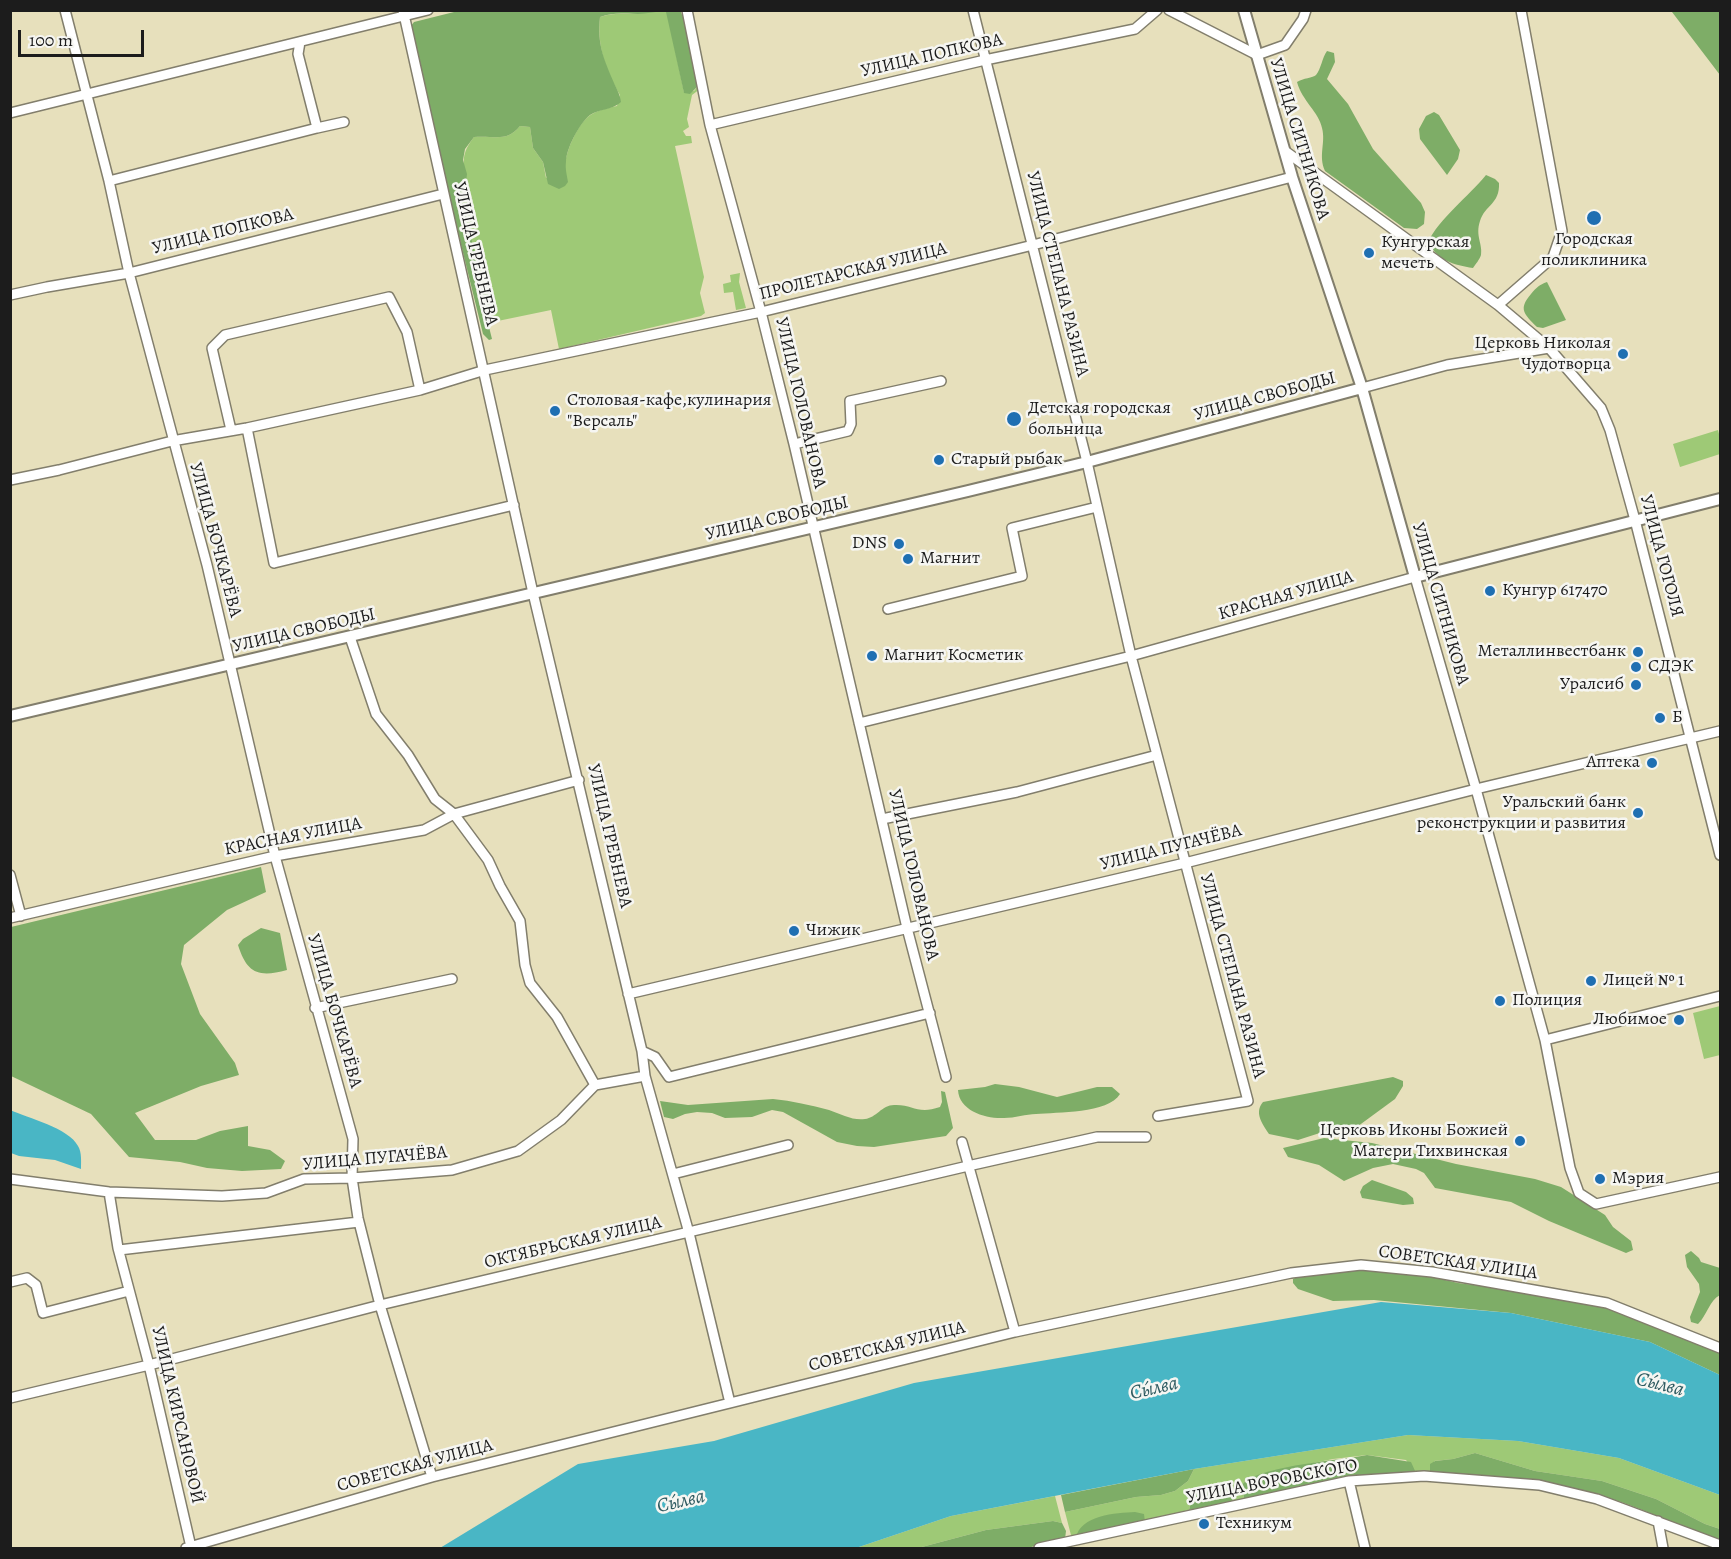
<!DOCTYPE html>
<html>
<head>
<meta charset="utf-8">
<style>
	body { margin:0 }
	#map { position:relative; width:1731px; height:1559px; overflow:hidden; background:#e7e0bc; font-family:Alegreya,serif }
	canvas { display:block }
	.frame { position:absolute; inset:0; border:12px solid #1c1c1c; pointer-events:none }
	.scale { position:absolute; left:18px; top:30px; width:126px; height:27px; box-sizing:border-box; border:3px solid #1c1c1c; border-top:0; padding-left:8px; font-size:18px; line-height:21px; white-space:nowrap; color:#1c1c1c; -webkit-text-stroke:4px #f6f6f2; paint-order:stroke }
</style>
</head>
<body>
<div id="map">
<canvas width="1731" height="1559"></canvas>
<div class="frame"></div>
<div class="scale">100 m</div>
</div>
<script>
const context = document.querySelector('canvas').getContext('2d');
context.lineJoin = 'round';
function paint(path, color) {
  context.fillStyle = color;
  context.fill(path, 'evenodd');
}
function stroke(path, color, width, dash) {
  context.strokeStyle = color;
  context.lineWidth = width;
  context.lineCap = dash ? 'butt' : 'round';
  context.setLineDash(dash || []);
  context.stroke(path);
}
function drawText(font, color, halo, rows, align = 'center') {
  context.font = font + ' Alegreya,serif';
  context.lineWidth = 5;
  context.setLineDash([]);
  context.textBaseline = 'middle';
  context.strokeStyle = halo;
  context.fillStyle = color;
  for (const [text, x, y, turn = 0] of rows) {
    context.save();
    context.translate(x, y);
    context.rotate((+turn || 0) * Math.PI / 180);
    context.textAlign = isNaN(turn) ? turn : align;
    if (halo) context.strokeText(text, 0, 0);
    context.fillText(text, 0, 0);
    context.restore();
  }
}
const green = new Path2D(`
	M651 11 667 12 684 92 694 91 698 86 700 89 692 95 687 119 689 127 683 131 686 136H691L692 143 675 146 704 277 700 293 705 313 701 316 559 349 551 310 488 323 461 199V189L466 182C463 161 461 154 474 137 494 135 506 143 520 126L530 127 533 148 543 162 546 178 565 164C567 149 577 126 589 116 597 110 608 108 617 106L620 95C605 70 597 45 600 17 617 11 634 16 651 11Z
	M740 273 739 282 746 308 736 310 733 292 724 293 723 284 731 282 730 275Z
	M1718 430 1720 438V454L1680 467 1673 444Z
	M1720 1006V1055L1704 1059 1693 1013Z
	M1408 1435 1518 1441 1619 1458 1720 1495V1529L1705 1524 1656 1499 1602 1481 1535 1471 1475 1453 1453 1459 1434 1461 1435 1474 1416 1473 1406 1460 1367 1455 1333 1459 1265 1473 1247 1479 1242 1485 1244 1499 1233 1501 1232 1495 1193 1494 1189 1510 1072 1539 1065 1512 1136 1497 1161 1495 1175 1491 1188 1481 1194 1469Z
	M1055 1496 1062 1523 1053 1521 986 1530 918 1548H856L951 1516Z`);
const forest = new Path2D(`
	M462 10H680L683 17 698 86 690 94 684 93 666 12C656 11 648 14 638 14 624 14 614 12 600 17 597 45 604 59 614 83 617 90 620 94 621 102 613 110 599 109 590 115 579 124 566 149 566 162 565 169 567 175 568 182L565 186 559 189 548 184 543 162 533 148 530 127 520 126C506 143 494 135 474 137L465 149 463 160 467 174 466 182 461 189V199L491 315 488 323 492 339 489 340 483 334 436 143 411 26 414 22Z
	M1673 10 1720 11V75L1672 12Z
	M1327 51 1334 53 1335 62 1327 79 1348 104 1373 149 1421 203 1425 212 1424 224 1417 229 1404 228 1325 171C1318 155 1326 143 1322 128 1319 112 1302 101 1297 82 1303 78 1313 78 1316 75 1321 69 1322 58 1327 51Z
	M1434 112 1439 115 1460 150 1458 159 1447 175 1420 139 1419 129 1426 116Z
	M1486 175 1495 179 1499 183C1500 204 1485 205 1480 221 1475 236 1483 244 1481 255 1480 259 1475 265 1473 268 1454 265 1438 261 1428 242 1439 219 1469 196 1486 175Z
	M1547 282 1566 320 1543 328 1537 327C1524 314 1518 309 1531 294 1537 287 1539 285 1547 282Z
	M261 867 266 892 227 910 184 945 181 964 200 1014 235 1063 239 1075 201 1086 135 1113 155 1140H196L220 1131 248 1126V1146L270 1150 285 1161 281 1169 242 1171 207 1168 180 1162 129 1157 91 1114 11 1076V927Z
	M261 928 280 933 287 970C258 978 247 973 238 945L243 939Z
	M1393 1077 1403 1081V1086L1395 1099 1350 1132 1326 1131 1298 1140 1269 1134C1262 1123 1254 1113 1263 1102Z
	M995 1084 1019 1087 1057 1097 1097 1087H1112L1120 1094C1108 1114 1057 1112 1036 1114 1026 1114 1015 1118 1004 1118 986 1119 959 1111 958 1090L985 1087Z
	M941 1091 945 1092 953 1128 946 1136 874 1147 857 1146 837 1142 783 1112 772 1110 752 1117 725 1118 712 1113 697 1112 685 1114 673 1119 664 1117 660 1101 688 1105 773 1099C792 1101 811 1105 829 1110 841 1114 853 1121 865 1119 876 1118 882 1105 894 1105 913 1104 917 1115 940 1107L942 1102Z
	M1324 1138 1372 1143 1456 1164 1535 1179 1561 1187 1605 1215 1613 1227 1631 1241 1633 1250 1626 1253 1549 1221 1511 1202 1435 1188 1424 1173 1416 1169 1393 1164 1373 1168 1344 1181 1319 1165 1288 1157 1283 1148Z
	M1372 1180 1406 1192 1413 1198 1414 1204 1403 1205 1362 1198 1360 1192 1363 1186Z
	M1691 1251 1699 1258 1701 1262 1720 1268V1295C1709 1301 1707 1315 1698 1324L1691 1322 1690 1317 1700 1292 1699 1284 1687 1267 1685 1255Z
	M1371 1270 1411 1272 1458 1283 1512 1290 1606 1307 1630 1314 1720 1353V1375L1650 1342 1511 1313 1374 1300 1333 1301 1298 1289 1293 1283V1279L1303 1274Z
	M1475 1453 1535 1471 1602 1481 1656 1499 1705 1524 1720 1529V1542C1683 1528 1647 1510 1609 1498 1553 1480 1494 1476 1435 1474L1430 1471V1464L1435 1461 1453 1459Z
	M1367 1455 1411 1462 1416 1473 1346 1477 1244 1499 1242 1485C1256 1466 1342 1460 1367 1455Z
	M1194 1469 1188 1481 1175 1491 1161 1495 1136 1497 1065 1512 1061 1495Z
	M1209 1490H1223L1232 1495 1233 1501 1189 1510 1193 1494Z
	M1135 1512 1144 1514 1145 1522 1076 1538C1080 1515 1116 1513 1135 1512Z
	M1053 1521 1062 1523 1066 1531 1065 1539 1027 1548H918L986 1530Z`);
const water = new Path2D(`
	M10 1110C28 1118 69 1128 78 1146 82 1152 81 1163 81 1169L55 1160 19 1156 11 1153Z
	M1381 1302 1511 1313 1650 1342 1720 1375V1495L1619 1458 1518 1441 1408 1435 1194 1469 951 1516 856 1548H440L578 1464 714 1441 914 1383Z`);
const minor = new Path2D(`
	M65 10 109 181 129 273 207 565 275 856 353 1139 352 1178 358 1218 380 1305 432 1477
	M403 10 533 593 642 1051 645 1076 689 1233 730 1403
	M687 10 710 125 761 312 794 444 907 928 946 1077
	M973 10 1087 462 1131 656 1248 1101 1158 1116
	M1169 10 1257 55 1285 45 1303 19 1306 10
	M10 113 428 10
	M710 125 985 60 1135 29 1157 10
	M317 128 344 122
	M1285 151 1498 305 1549 348 1601 408 1610 430 1635 520 1720 855
	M109 181 317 128 298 54 300 42
	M10 295 47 287 129 273 443 194
	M1498 305 1553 257 1562 231 1521 10
	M1362 388 1447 365 1549 348
	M247 428 274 563 514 505
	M231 430 212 348 225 335 389 297 407 332 420 390
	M794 444 848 431 851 424 850 401 941 381
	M10 480 59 470 172 441 247 428 420 390 485 370 761 312 1033 245 1292 177
	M888 609 1022 576 1012 528 1097 507
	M350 637 376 714 408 755 435 799 454 814 488 860 500 886 520 921 525 965 530 983 557 1017 595 1085
	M859 723 1131 656 1415 577 1476 789 1545 1040 1570 1168 1579 1193 1596 1204 1720 1177
	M882 819 1017 792 1157 755
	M10 875 21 916
	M10 918 275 856 424 830 454 814 579 780
	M628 994 1185 863 1476 789 1720 731
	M315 1008 452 979
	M1545 1040 1720 996
	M642 1051 655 1057 669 1077 930 1013
	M962 1142 1015 1332
	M673 1174 788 1145
	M10 1179 109 1192 222 1196 266 1193 304 1179 352 1178 452 1170 518 1151 561 1120 595 1085 645 1076
	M109 1192 118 1248 149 1365 191 1547
	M119 1250 359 1222
	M10 1282 27 1278 36 1285 43 1313 129 1291
	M10 1398 149 1365 380 1305 968 1166 1097 1137H1146
	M1349 1481 1365 1548
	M1658 1521 1663 1548
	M186 1548 432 1477 730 1403 1015 1332 1291 1273 1361 1265 1432 1272 1607 1303 1720 1348
	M1039 1548 1349 1481 1424 1476 1539 1485 1597 1499 1720 1545`);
const major = new Path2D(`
	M1244 10 1292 177 1362 388 1415 577 1720 499
	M10 716 968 491 1087 462 1362 388`);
const markers = [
	[1594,218,8,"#1f6fb2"],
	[1369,253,6,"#1f6fb2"],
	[1623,354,6,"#1f6fb2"],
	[555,411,6,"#1f6fb2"],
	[1014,419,8,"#1f6fb2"],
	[939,460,6,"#1f6fb2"],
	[899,544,6,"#1f6fb2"],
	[908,559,6,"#1f6fb2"],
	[1490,591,6,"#1f6fb2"],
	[1638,652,6,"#1f6fb2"],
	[872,656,6,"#1f6fb2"],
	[1636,667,6,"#1f6fb2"],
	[1636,685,6,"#1f6fb2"],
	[1660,718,6,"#1f6fb2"],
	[1652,763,6,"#1f6fb2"],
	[1638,813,6,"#1f6fb2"],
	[794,931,6,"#1f6fb2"],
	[1591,981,6,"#1f6fb2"],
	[1500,1001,6,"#1f6fb2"],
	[1679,1020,6,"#1f6fb2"],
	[1520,1141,6,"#1f6fb2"],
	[1600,1179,6,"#1f6fb2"],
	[1204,1524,6,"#1f6fb2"]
];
const streetNames = [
	["УЛИЦА ПОПКОВА",932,56,-13],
	["УЛИЦА СИТНИКОВА",1299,139,73],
	["УЛИЦА ПОПКОВА",223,232,-14],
	["УЛИЦА ГРЕБНЕВА",475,254,77],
	["ПРОЛЕТАРСКАЯ УЛИЦА",853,272,-14],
	["УЛИЦА СТЕПАНА РАЗИНА",1057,274,76],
	["УЛИЦА СВОБОДЫ",1265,397,-15],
	["УЛИЦА ГОЛОВАНОВА",800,403,77],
	["УЛИЦА СВОБОДЫ",777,519,-13],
	["УЛИЦА БОЧКАРЁВА",215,540,75],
	["УЛИЦА ГОГОЛЯ",1661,556,75],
	["КРАСНАЯ УЛИЦА",1286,596,-16],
	["УЛИЦА СИТНИКОВА",1440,604,74],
	["УЛИЦА СВОБОДЫ",304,631,-13],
	["УЛИЦА ГРЕБНЕВА",609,836,77],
	["КРАСНАЯ УЛИЦА",293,837,-11],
	["УЛИЦА ПУГАЧЁВА",1171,848,-14],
	["УЛИЦА ГОЛОВАНОВА",913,875,77],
	["УЛИЦА СТЕПАНА РАЗИНА",1232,976,75],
	["УЛИЦА БОЧКАРЁВА",334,1011,74],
	["УЛИЦА ПУГАЧЁВА",375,1159,-5],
	["ОКТЯБРЬСКАЯ УЛИЦА",573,1243,-13],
	["СОВЕТСКАЯ УЛИЦА",1458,1263,8],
	["СОВЕТСКАЯ УЛИЦА",887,1347,-14],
	["УЛИЦА КИРСАНОВОЙ",177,1415,77],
	["СОВЕТСКАЯ УЛИЦА",415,1466,-15],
	["УЛИЦА ВОРОВСКОГО",1272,1482,-11]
];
const poiNames = [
	["Городская",1594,240,"center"],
	["поликлиника",1594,261,"center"],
	["Кунгурская",1381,243],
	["мечеть",1381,264],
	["Церковь Николая",1611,344,"right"],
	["Чудотворца",1611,365,"right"],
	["Столовая-кафе,кулинария",567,401],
	["\"Версаль\"",567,422],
	["Детская городская",1028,409],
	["больница",1028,430],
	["Старый рыбак",951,460],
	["DNS",887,544,"right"],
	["Магнит",920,559],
	["Кунгур 617470",1502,591],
	["Металлинвестбанк",1626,652,"right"],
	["Магнит Косметик",884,656],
	["СДЭК",1648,667],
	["Уралсиб",1624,685,"right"],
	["Б",1672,718],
	["Аптека",1640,763,"right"],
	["Уральский банк",1626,803,"right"],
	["реконструкции и развития",1626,824,"right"],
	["Чижик",806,931],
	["Лицей № 1",1603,981],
	["Полиция",1512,1001],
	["Любимое",1667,1020,"right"],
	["Церковь Иконы Божией",1508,1131,"right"],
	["Матери Тихвинская",1508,1152,"right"],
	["Мэрия",1612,1179],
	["Техникум",1216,1524]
];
const waterNames = [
	["Сы́лва",1660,1385,14],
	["Сы́лва",1154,1389,-13],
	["Сы́лва",681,1502,-13]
];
paint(green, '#9ec976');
paint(forest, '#7ead67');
paint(water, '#49b6c5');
stroke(minor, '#827e6c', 12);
stroke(major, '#827e6c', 14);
stroke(minor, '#fff', 9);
stroke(major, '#fff', 10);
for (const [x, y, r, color] of markers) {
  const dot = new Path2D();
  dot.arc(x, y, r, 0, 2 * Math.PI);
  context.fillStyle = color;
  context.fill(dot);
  stroke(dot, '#f6f6f2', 2);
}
drawText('18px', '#1c1c1c', '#f6f6f2', streetNames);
drawText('18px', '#1c1c1c', '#f6f6f2', poiNames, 'left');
drawText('italic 20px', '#2e5a60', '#f6f6f2', waterNames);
</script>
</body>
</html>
